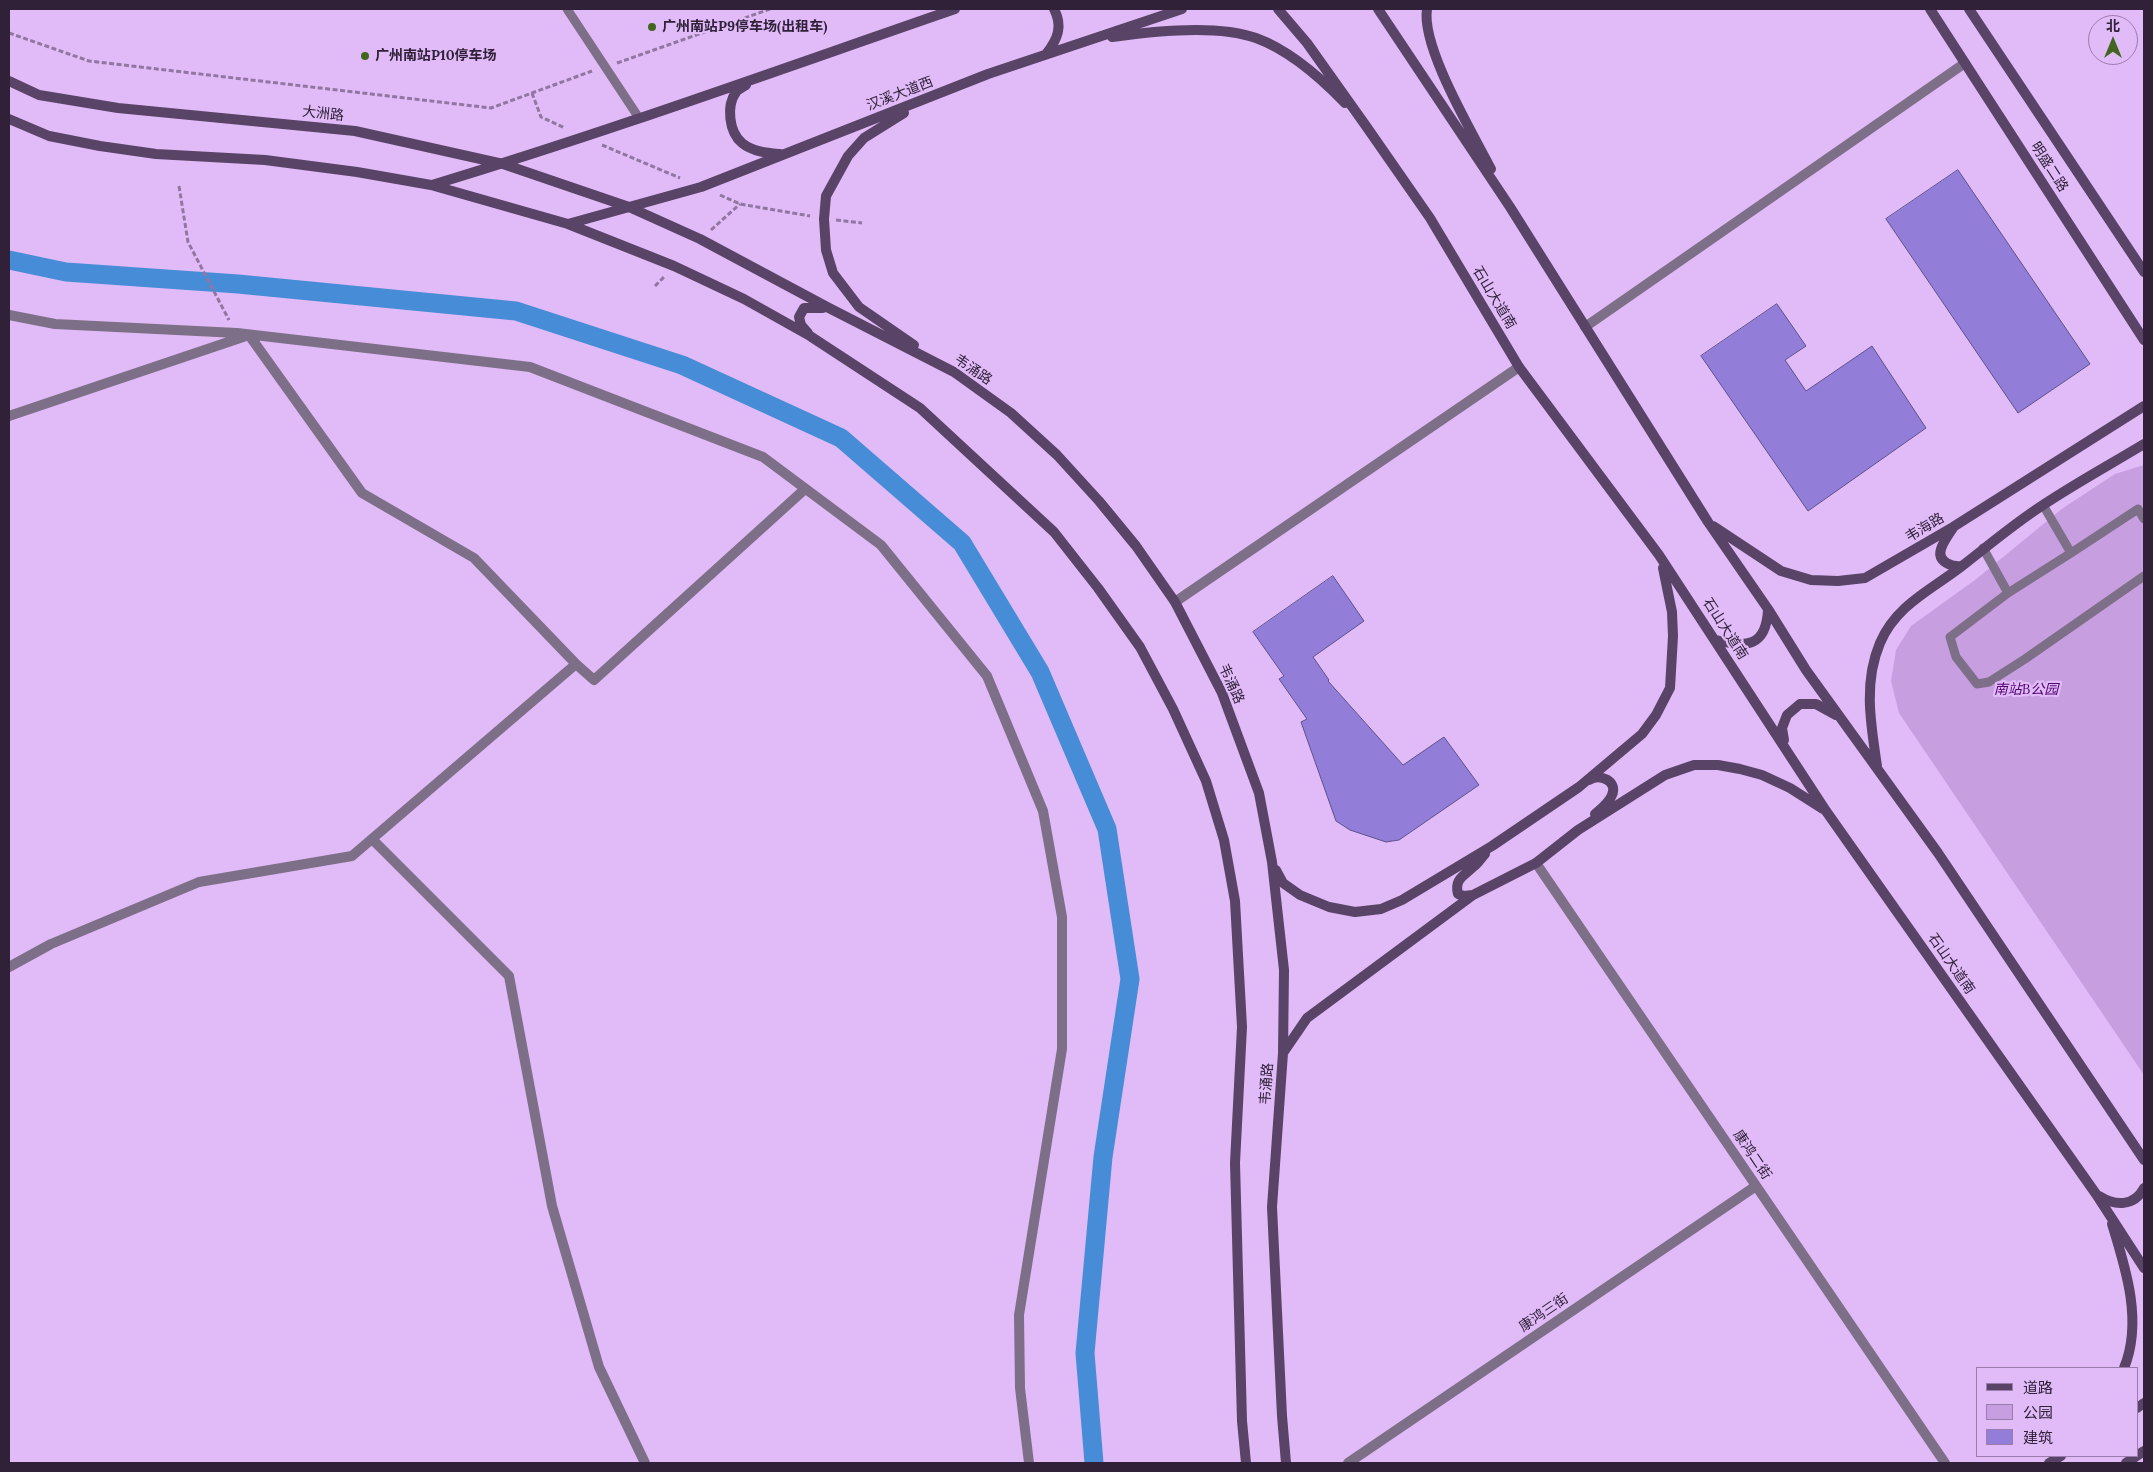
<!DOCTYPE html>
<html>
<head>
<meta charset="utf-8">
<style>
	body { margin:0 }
	#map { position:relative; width:2153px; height:1472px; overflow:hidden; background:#e1bbf8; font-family:Lora,"Noto Sans SC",serif }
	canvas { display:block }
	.frame { position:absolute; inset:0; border:10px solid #302139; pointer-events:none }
	.legend { position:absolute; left:1976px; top:1367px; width:162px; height:90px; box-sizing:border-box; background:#e1bbf8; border:1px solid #9a7dac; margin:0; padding:6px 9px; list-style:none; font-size:15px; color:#302139 }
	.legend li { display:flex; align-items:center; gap:10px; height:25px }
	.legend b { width:25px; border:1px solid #9a7dac }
	.north { position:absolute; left:2088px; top:15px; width:50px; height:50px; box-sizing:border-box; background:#e1bbf8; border:1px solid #9a7dac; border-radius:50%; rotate:0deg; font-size:14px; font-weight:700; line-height:20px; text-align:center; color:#302139 }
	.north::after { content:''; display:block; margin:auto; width:18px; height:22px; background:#42661f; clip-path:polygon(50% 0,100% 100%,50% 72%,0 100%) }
</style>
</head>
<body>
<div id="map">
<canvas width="2153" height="1472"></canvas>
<div class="frame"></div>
<ul class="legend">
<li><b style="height:6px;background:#594366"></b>道路</li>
<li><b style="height:14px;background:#c79ee0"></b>公园</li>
<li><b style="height:14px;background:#927ed8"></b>建筑</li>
</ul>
<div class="north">北</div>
</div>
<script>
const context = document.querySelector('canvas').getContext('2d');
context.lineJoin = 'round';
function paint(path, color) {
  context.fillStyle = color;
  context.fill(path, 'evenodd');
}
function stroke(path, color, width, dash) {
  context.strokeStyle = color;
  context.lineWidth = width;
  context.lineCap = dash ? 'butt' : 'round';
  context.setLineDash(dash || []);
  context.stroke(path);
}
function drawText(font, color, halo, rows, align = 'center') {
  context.font = font + ' Lora,"Noto Sans SC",serif';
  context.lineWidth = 4.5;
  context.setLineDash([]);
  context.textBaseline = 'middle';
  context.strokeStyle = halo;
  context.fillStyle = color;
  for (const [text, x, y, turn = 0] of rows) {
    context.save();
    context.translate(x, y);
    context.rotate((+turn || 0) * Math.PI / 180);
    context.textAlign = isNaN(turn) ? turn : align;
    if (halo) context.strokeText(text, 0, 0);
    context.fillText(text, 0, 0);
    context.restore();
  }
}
const green = new Path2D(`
	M2144 465V1075L1899 713 1891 681 1896 650 1911 626 1975 580 2063 508 2115 474Z`);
const canal = new Path2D(`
	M9 260 66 272 238 284 516 311 682 365 841 438 962 543 1040 672 1107 829 1130 979 1103 1157 1085 1353 1094 1463`);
const building = new Path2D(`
	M1958 170 2090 364 2018 413 1886 219Z
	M1777 304 1806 346 1785 360 1806 391 1872 346 1926 428 1808 511 1701 356Z
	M1333 576 1364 621 1313 657 1329 680 1328 681 1403 765 1444 737 1479 785 1399 840 1386 842 1350 830 1336 821 1301 722 1307 719 1279 679 1284 676 1253 632Z`);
const path = new Path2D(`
	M9 33 89 61 491 108 592 71
	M617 63 770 9
	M532 93 541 117 565 128
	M602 145 680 178
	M179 186 188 242 229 320
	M720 195 740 204 810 216
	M836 220 862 223
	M711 230 740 204
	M655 286 664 277`);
const lane = new Path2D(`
	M567 9 639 118
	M2043 505 2071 553 2138 509 2144 519
	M1983 548 2008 593 1950 637 1956 657 1977 684 1989 682 2025 659 2144 576
	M2008 593 2071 553`);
const street = new Path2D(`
	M9 315 55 324 237 333 530 367 763 457 881 545 987 676 1043 811 1062 917V1049L1019 1315 1020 1388 1029 1463
	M1585 327 1965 63
	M9 416 249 335 362 493 474 558 576 664
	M1175 602 1519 367
	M372 839 509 976 552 1206 599 1367 645 1463
	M1536 863 1945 1463
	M9 967 51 944 199 882 352 856 576 664 594 680 805 489
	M1348 1463 1756 1186`);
const secondary = new Path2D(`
	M1278 9 1307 43 1366 126 1430 218 1519 367 1659 555 1826 811 2096 1194 2144 1268
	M1378 9 1510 207 1708 522 1768 609 1806 670 1938 853 2144 1160
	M1427 9C1421 47 1472 132 1491 169
	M1930 9 2144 340
	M1969 9 2144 272
	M1112 37C1153 31 1217 24 1256 38 1289 50 1321 78 1345 103
	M1046 54C1058 39 1063 26 1054 9
	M9 81 39 95 118 108 355 131 503 164 629 207 700 239 829 308 954 372 1011 413 1057 455 1099 501 1136 546 1175 602 1222 693 1259 793 1272 862 1284 970 1283 1053 1272 1207 1282 1416 1286 1463
	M746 85C743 87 738 89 736 92 726 106 729 132 742 143 753 152 768 153 780 154
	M904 113 864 138 848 156 826 196 824 219 826 250 833 273 859 307 914 345
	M9 119 49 136 100 146 156 154 265 160 357 172 431 185 568 224 674 266 744 299 810 336 920 408 1054 532 1098 588 1140 647 1173 709 1206 781 1224 840 1235 901 1242 1027 1235 1163 1242 1421 1246 1463
	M432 185C608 132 781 69 955 9
	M568 224 701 187 988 74 1182 9
	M808 333 801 325 799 317 804 308H823
	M1713 526 1781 571 1811 580 1838 581 1865 578 1953 527 2144 406
	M1953 528C1949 534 1943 542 1941 549 1937 562 1952 567 1961 566
	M1716 640C1746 648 1766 647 1768 610
	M1784 740 1782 728 1787 715 1800 704H1816L1836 715
	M1877 766C1871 725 1863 683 1880 643 1896 605 1931 590 1962 566 1989 545 2015 523 2043 505 2076 483 2111 464 2144 444
	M1589 780C1600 773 1618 781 1612 795 1609 803 1601 809 1595 814
	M1276 870 1283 883 1300 895 1329 907 1355 912 1381 909 1402 900 1492 846 1579 787 1642 734 1656 715 1670 688 1673 636 1672 612 1663 568
	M1473 895 1464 896 1458 894C1454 879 1464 876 1473 867 1478 864 1481 858 1485 854
	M1283 1053 1307 1018 1473 895 1536 863 1578 830 1665 775 1694 765H1718L1740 769 1762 775 1790 788 1823 809
	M2099 1196C2115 1206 2134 1207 2144 1188
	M2112 1224C2126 1269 2143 1322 2124 1368
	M2137 1408 2144 1403
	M2049 1463 2061 1456
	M2126 1463 2144 1451`);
const markers = [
	[652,27,5,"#42661f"],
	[365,56,5,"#42661f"]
];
const poiNames = [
	["广州南站P9停车场(出租车)",662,27],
	["广州南站P10停车场",375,56]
];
const streetNames = [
	["汉溪大道西",900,94,-21],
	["大洲路",323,114,6],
	["明盛二路",2049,167,57],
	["石山大道南",1494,298,59],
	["韦涌路",973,370,34],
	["韦海路",1925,528,-31],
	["石山大道南",1725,629,57],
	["韦涌路",1231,684,66],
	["石山大道南",1951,964,55],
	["韦涌路",1267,1084,-86],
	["康鸿二街",1752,1155,56],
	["康鸿三街",1544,1313,-34]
];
const parkNames = [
	["南站B公园",2026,690]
];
paint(green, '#c79ee0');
stroke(canal, '#478cd6', 19);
paint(building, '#927ed8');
stroke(building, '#5e518b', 1);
stroke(path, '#9276a2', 3, [5, 2.5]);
stroke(lane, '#7e6f88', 9);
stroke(street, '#7e6f88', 10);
stroke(secondary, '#594366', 10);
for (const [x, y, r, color] of markers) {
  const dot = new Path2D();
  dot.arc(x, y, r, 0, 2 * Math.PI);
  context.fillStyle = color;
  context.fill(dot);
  stroke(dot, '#e1bbf8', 2);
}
drawText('bold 14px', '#302139', '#e1bbf8', poiNames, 'left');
drawText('14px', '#302139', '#e1bbf8', streetNames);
drawText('italic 14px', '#50026f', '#e1bbf8', parkNames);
</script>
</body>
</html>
